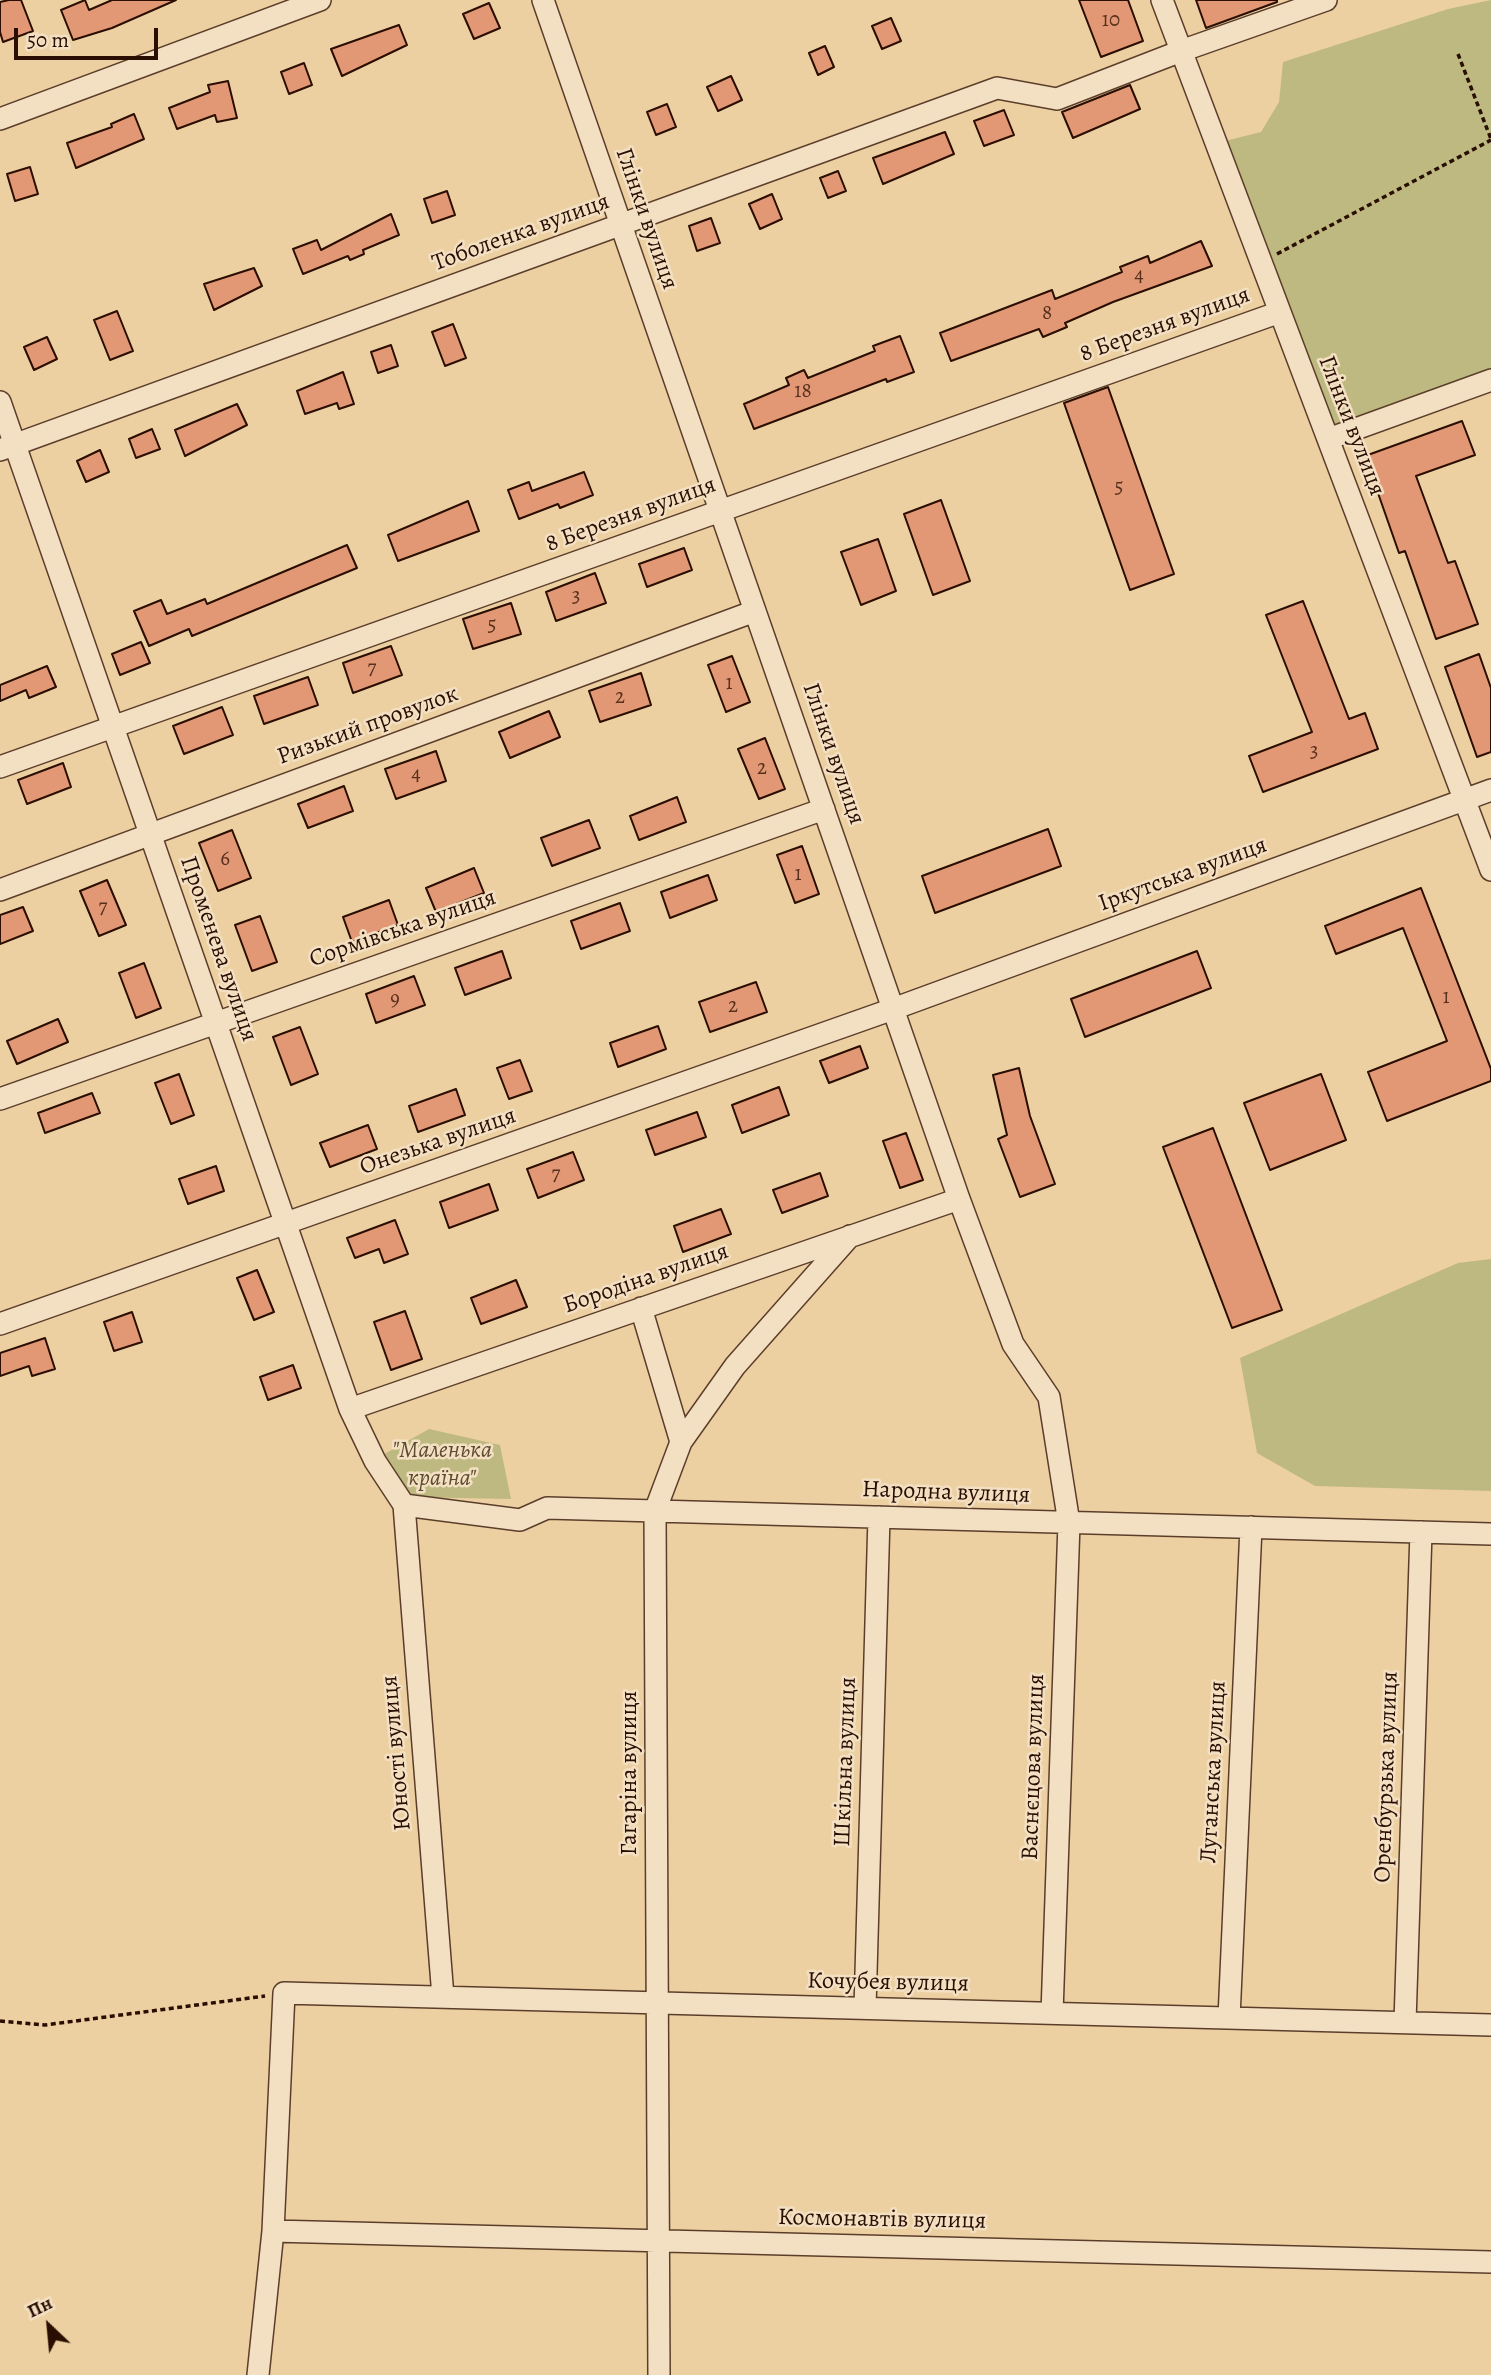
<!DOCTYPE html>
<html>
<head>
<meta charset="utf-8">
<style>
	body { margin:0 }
	#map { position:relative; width:1491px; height:2375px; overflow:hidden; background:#edd0a2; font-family:Alegreya,serif }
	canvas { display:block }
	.north { position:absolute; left:14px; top:2291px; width:70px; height:70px; -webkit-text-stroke:5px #f3e0c3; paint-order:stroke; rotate:334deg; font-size:19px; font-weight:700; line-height:28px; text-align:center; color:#2a0e02 }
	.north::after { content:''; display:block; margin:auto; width:24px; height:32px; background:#2a0e02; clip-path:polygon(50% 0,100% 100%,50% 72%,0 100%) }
	.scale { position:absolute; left:14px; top:28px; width:144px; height:32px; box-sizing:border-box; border:4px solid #2a0e02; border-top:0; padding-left:9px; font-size:21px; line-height:24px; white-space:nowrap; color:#2a0e02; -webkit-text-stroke:5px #f3e0c3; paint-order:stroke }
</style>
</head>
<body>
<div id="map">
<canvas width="1491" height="2375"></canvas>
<div class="north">Пн</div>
<div class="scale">50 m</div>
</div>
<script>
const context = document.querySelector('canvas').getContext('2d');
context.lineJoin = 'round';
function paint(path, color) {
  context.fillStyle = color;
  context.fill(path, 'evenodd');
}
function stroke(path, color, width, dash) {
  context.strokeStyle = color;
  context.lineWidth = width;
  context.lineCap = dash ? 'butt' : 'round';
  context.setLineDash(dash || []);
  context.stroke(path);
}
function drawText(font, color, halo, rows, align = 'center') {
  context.font = font + ' Alegreya,serif';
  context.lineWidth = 5;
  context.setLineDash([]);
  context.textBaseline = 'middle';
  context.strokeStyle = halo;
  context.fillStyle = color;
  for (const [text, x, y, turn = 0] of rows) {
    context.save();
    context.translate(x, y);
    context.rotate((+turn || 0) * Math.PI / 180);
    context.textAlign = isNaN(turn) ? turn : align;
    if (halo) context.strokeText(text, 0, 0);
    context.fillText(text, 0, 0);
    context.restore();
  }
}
const green = new Path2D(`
	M1491 0V379L1330 438 1217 143 1261 132 1279 102 1283 62 1448 9Z
	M1491 1259V1491L1315 1486 1257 1453 1240 1358 1458 1263Z
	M429 1429 500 1445 511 1499 405 1497 379 1457Z`);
const building = new Path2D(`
	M9 0H21L33 31 3 42 0 32V2Z
	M85 0 89 10 112 0H176L112 28 73 40 61 10Z
	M1079 0H1128L1143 41 1101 57Z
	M1196 0H1277V2L1206 28Z
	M489 3 500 28 474 39 463 14Z
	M891 18 901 41 882 49 872 26Z
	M399 25 407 45 342 76 331 49Z
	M825 46 834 67 818 75 809 53Z
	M304 63 312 85 289 94 281 72Z
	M731 76 742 100 718 111 707 87Z
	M228 81 237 118 217 122 215 115 177 129 169 108 210 92 208 85Z
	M1130 85 1140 109 1073 138 1062 112Z
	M667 104 676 127 656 135 647 112Z
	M1004 110 1014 135 984 146 974 121Z
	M134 114 144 139 76 168 67 143 112 127 111 124Z
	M945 132 954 154 883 184 873 158Z
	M30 167 38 194 15 201 7 174Z
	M838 171 846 191 828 198 820 178Z
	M447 191 455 215 432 223 424 199Z
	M772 194 782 219 760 229 749 204Z
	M391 214 399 235 363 250 364 254 350 260 348 256 303 274 293 249 317 240 321 250Z
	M711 218 720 243 697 251 689 226Z
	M1201 241 1212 266 1113 302 1065 323 1067 327 1043 337 1039 329 951 361 940 333 1052 290 1055 299 1122 272 1120 267 1148 256 1150 263Z
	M254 268 262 286 214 310 204 284Z
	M117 311 133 351 110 360 94 320Z
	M453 324 466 358 445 366 432 332Z
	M900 336 914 372 887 382 886 379 754 429 744 404 789 385 786 378 804 370 808 378 875 351 873 346Z
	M47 337 57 359 34 370 24 347Z
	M391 345 398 366 378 373 371 352Z
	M343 372 354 404 339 409 337 403 305 414 297 391Z
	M1108 387 1174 574 1130 590 1064 403Z
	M237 404 247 425 185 456 175 430Z
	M1462 421 1475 455 1416 476 1448 563 1455 561 1478 624 1436 639 1405 551 1399 553 1365 456Z
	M152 429 160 449 136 458 129 439Z
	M100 450 109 472 86 482 77 461Z
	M584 472 593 495 560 508 558 504 519 519 508 490 529 482 532 491Z
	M941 500 970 581 933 595 904 514Z
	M468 501 479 531 398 561 388 535Z
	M878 539 896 591 861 605 841 552Z
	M347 545 357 568 192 636 189 629 149 646 134 611 161 600 167 614 205 599 207 604Z
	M684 548 692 570 647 587 639 564Z
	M595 573 606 603 556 621 546 592Z
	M1303 601 1349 719 1365 713 1378 749 1263 792 1249 756 1312 732 1266 615Z
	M511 603 521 634 473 649 463 619Z
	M141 642 150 663 120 675 112 654Z
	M391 646 402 675 353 693 343 663Z
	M1479 654 1491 688V752L1477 757 1445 667Z
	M732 656 750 702 726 712 708 665Z
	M47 666 56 687 29 698 26 690 0 701V685Z
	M641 673 651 705 600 722 589 691Z
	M308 677 318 705 264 724 254 696Z
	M222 707 233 735 184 754 173 726Z
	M549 711 560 737 510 758 499 732Z
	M765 738 785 789 759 799 738 749Z
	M436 751 446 781 396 799 385 769Z
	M63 763 71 787 27 804 18 780Z
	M344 786 353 811 308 828 298 804Z
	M677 797 686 822 639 840 630 816Z
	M589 820 600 848 552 866 541 838Z
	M1048 829 1061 866 935 913 922 876Z
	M232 830 251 878 218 891 199 843Z
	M802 846 819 894 795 903 777 855Z
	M474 868 484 893 436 912 426 888Z
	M708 875 717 900 670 918 661 892Z
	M107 880 126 925 99 936 80 891Z
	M1421 888 1491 1069V1081L1387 1121 1368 1072 1447 1041 1403 928 1336 954 1325 926Z
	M389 900 398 925 352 942 343 917Z
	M620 903 630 931 581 949 571 921Z
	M23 907 33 931 0 944V915Z
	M260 916 277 962 252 971 235 925Z
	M502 951 511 978 465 995 455 968Z
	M1197 951 1211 988 1085 1037 1071 999Z
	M144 963 161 1008 136 1018 119 973Z
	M414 976 425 1005 376 1023 366 994Z
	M756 982 767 1012 710 1032 699 1002Z
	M58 1019 68 1042 17 1064 7 1041Z
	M658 1026 666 1049 618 1067 610 1043Z
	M300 1027 318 1074 291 1085 273 1037Z
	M860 1046 868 1068 829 1083 820 1061Z
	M520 1060 532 1091 509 1099 497 1068Z
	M1019 1068 1030 1116 1055 1184 1020 1197 998 1139 1007 1135 993 1075Z
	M179 1074 194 1115 171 1124 155 1083Z
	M1321 1074 1346 1140 1270 1170 1244 1103Z
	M779 1087 789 1115 742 1133 732 1105Z
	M456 1089 465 1115 418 1132 409 1106Z
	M92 1093 100 1113 45 1133 38 1113Z
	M697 1112 706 1137 655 1155 646 1130Z
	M368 1125 377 1149 330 1167 320 1143Z
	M1213 1128 1282 1310 1232 1328 1163 1147Z
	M906 1133 923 1180 900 1188 883 1141Z
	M573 1152 584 1180 538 1198 527 1169Z
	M216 1166 224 1191 188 1204 179 1179Z
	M820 1173 828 1196 782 1213 773 1190Z
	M489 1184 498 1210 449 1228 440 1202Z
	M721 1209 731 1234 683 1252 674 1226Z
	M395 1220 408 1254 384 1263 379 1249 355 1258 347 1238Z
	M257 1270 274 1312 254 1320 237 1278Z
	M516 1280 527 1307 481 1324 471 1298Z
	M405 1311 422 1359 391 1370 374 1322Z
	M132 1312 142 1342 114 1351 104 1322Z
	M45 1338 55 1369 32 1376 29 1366 0 1376V1353Z
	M293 1365 301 1388 268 1400 260 1377Z`);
const path = new Path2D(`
	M1458 54 1491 139
	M1277 254 1491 140
	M0 2021 45 2025 265 1996`);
const minor = new Path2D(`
	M543 0 959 1199 1013 1344 1049 1397 1069 1523 1052 2013
	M1162 0 1491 870
	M0 119 320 0
	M0 402 350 1409 375 1461 404 1505
	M1328 439 1491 380
	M0 450 997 88 1057 99 1181 51 1326 0
	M0 767 1280 312
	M0 890 755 611
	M0 1099 824 809
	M641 1308 681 1442
	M0 1324 893 1009 1491 790
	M350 1409 959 1199
	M404 1505 520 1520 547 1508 1491 1534
	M404 1505 443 1997
	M865 2008 879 1517
	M1229 2018 1251 1527
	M1405 2022 1421 1532
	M273 2231 1491 2262
	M258 2375 273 2231 284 1993 1491 2025
	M659 2375 655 1511 681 1442 735 1366 850 1236`);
const numberNames = [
	["10",1111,21],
	["4",1139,276],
	["8",1047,314],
	["18",803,392],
	["5",1119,488],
	["3",576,597],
	["5",492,626],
	["7",372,669],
	["1",729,684],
	["2",620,698],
	["3",1314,752],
	["2",762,769],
	["4",416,775],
	["6",225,860],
	["1",798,875],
	["7",103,908],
	["1",1446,998],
	["9",395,1000],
	["2",733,1007],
	["7",556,1175]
];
const streetNames = [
	["Глінки вулиця",646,219,71],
	["Тоболенка вулиця",521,233,-20],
	["8 Березня вулиця",1165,325,-20],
	["Глінки вулиця",1351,426,69],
	["8 Березня вулиця",631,515,-20],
	["Ризький провулок",368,726,-20],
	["Глінки вулиця",833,754,71],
	["Іркутська вулиця",1183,875,-20],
	["Сормівська вулиця",403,929,-19],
	["Променева вулиця",218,949,71],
	["Онезька вулиця",438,1142,-19],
	["Бородіна вулиця",646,1279,-19],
	["Народна вулиця",946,1493,2],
	["Юності вулиця",397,1753,-95],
	["Шкільна вулиця",846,1762,-88],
	["Васнєцова вулиця",1034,1767,-88],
	["Луганська вулиця",1214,1772,-87],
	["Гагаріна вулиця",630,1773,-90],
	["Оренбурзька вулиця",1387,1777,-88],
	["Кочубея вулиця",888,1983,1],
	["Космонавтів вулиця",882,2220,1]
];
const parkNames = [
	["\"Маленька",442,1451],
	["країна\"",442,1479]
];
paint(green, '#beb980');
paint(building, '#e29874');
stroke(building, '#2a0e02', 2);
stroke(minor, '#5b3e2a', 24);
stroke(path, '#2a0e02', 3.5, [5, 3.5]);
stroke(minor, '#f3e0c3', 21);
drawText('21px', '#58301e', null, numberNames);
drawText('24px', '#2a0e02', '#f3e0c3', streetNames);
drawText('italic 24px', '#5e4a2e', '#f3e0c3', parkNames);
</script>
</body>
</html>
